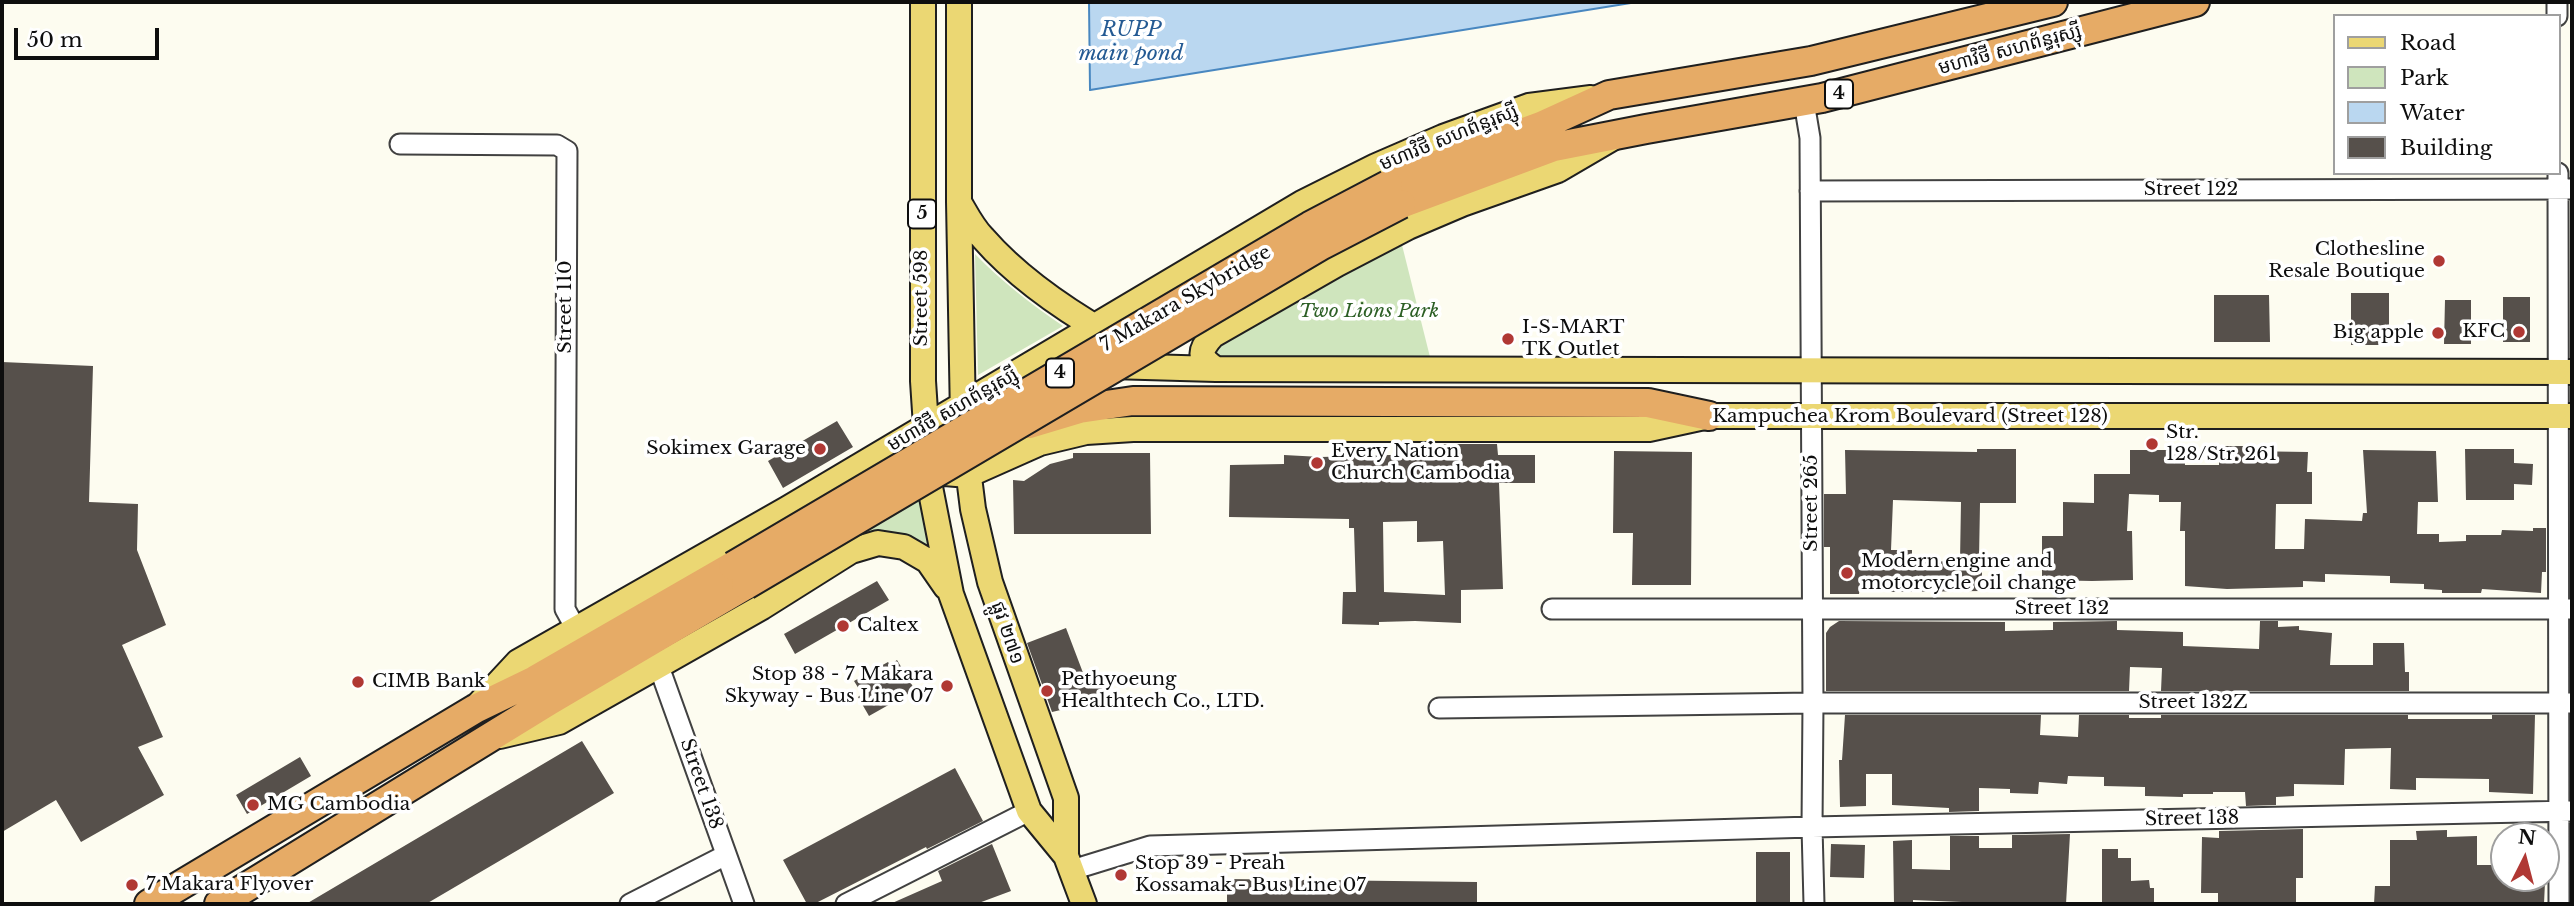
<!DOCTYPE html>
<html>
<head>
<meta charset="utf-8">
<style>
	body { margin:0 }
	#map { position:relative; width:2574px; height:906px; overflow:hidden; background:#fdfcf0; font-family:"Libre Baskerville",serif }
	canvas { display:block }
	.frame { position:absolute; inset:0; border:4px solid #0e0e0e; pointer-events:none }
	.legend { position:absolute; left:2333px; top:14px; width:228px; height:161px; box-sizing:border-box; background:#fff; border:2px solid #9f9f9f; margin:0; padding:9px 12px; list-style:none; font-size:21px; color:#0e0e0e }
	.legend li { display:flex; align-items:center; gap:14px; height:35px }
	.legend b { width:35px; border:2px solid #9f9f9f }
	.north { position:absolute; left:2490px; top:822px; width:70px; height:70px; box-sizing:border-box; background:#fff; border:2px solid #9f9f9f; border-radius:50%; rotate:6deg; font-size:19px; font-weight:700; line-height:28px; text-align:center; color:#0e0e0e }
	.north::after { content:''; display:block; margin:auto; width:24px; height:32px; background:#b03834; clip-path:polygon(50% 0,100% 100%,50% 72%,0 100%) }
	.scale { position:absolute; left:14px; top:28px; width:145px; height:32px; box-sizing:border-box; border:4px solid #0e0e0e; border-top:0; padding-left:9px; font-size:21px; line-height:24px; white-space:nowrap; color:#0e0e0e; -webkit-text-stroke:5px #fff; paint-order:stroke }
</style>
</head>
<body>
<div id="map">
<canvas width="2574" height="906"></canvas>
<div class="frame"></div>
<ul class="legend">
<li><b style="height:9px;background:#ebd773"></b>Road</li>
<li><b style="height:19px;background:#cfe5bd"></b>Park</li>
<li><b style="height:19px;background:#bad7f0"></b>Water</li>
<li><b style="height:19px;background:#56504b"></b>Building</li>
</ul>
<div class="north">N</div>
<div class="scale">50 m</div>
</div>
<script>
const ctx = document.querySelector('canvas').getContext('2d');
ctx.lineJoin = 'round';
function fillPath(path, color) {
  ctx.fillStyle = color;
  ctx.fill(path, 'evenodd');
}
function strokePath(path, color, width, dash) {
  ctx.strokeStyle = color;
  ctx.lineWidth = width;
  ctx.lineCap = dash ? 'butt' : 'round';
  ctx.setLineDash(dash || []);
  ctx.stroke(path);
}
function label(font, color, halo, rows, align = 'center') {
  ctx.font = font + ' "Libre Baskerville","Noto Sans Khmer",serif';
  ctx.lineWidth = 7;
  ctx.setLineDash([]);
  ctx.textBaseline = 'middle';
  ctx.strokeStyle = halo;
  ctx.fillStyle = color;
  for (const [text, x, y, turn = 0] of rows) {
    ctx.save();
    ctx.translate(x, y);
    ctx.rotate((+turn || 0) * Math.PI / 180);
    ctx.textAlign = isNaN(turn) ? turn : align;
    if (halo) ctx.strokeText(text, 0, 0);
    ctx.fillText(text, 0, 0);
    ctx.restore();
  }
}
const green = new Path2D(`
	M1401 241 1431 361 1222 358 1212 354 1218 340Z
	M975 254C1002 282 1031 304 1063 326L978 375Z
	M916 450 933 554 882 532 861 531Z`);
const water = new Path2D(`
	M1089 2H1637L1090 90Z`);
const building = new Path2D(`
	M2351 293H2389V345H2351Z
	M2214 295H2269L2270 342H2214Z
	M2503 297H2530V342H2503Z
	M2445 300H2471V344H2444Z
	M2 362 93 366 89 502 138 504 137 550 166 625 122 645 163 737 138 747 164 795 81 842 56 800 2 832Z
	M837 421 853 447 783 488 768 461Z
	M1440 444H1497L1498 455H1535V483H1499L1503 589 1461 590V623L1415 621 1379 622V625L1342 624 1343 592H1356L1354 528H1349V519L1229 517 1230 465 1284 464V455L1321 457 1424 454V447H1440ZM1417 521V542L1443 541 1445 595 1384 592 1383 522Z
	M2219 446H2244V451L2308 452 2307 472H2312V504H2276L2275 549H2304L2305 519 2362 521 2363 513H2367L2363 450 2436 451 2438 502H2418L2417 534H2439V542L2466 541V535H2501L2502 530 2533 531V528H2546V572H2542L2541 593 2482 589 2481 593H2442V590L2424 589V584L2390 583V576L2325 574V582L2303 581V587L2227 589 2185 586V531H2180L2181 502H2159V495L2129 494 2127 531H2132L2133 580 2092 581 2042 580V536H2063V502L2094 503V474H2130V450H2184L2185 465H2219Z
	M1977 449H2016V503H1980L1979 559H1982V591L1890 592V587L1860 586 1859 594H1830V547H1824V494H1846L1845 450 1977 452ZM1893 500 1961 502 1960 561 1912 562V550H1891Z
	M2465 449H2514V463L2533 464 2532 485 2514 484V500H2466Z
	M1614 451 1692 452 1691 585H1632L1633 533H1613Z
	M1073 453H1150L1151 534H1014L1013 480 1024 481 1050 464 1073 458Z
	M877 581 889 600 795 654 784 634Z
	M1839 621 2005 622V631L2053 630V622L2117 621V630L2183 632V646L2259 649 2260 621H2278V627L2299 626V630L2332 633 2330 665H2373V643H2404L2405 672H2409V691H2161L2162 668 2130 667 2129 691H1826V633L1830 627Z
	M1066 628 1085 678 1102 674 1108 699 1052 712 1027 643Z
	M897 660 915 690 869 716 858 697 862 694 854 681 888 662 890 665Z
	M1845 715H2041L2040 735 2078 737 2079 715H2129V718H2161V715H2408V719H2492V715H2535L2533 794 2489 792V779L2416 778V790L2390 789 2391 748 2345 749 2344 785 2294 784V796L2276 797V805L2246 806 2245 792H2213V794H2183V797L2145 796V787L2104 786V777L2068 776 2067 784 2039 782 2038 794 2010 793V789L1979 788V811L1949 812V808L1892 805V774H1866V806L1840 807 1839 760H1842Z
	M582 741 614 793 518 850 426 904H306Z
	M300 757 311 776 247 814 236 795Z
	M955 768 983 821 927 849 926 847 814 904H807L783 860Z
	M2303 829V878H2296V904H2218V893H2201L2202 837 2219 838V831Z
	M2447 830V837L2477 836V865H2504V878L2545 882 2544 904H2374L2375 886H2390V840H2417L2416 831Z
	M2070 834 2066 904H1962V902L1913 900V904H1894L1893 841 1912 840V869L1950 870V836H1979V848H2012V835Z
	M992 844 1011 891 976 904H890L942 881 938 871Z
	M1831 844 1865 845 1864 878 1830 877Z
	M2102 849H2118V858H2131V881L2149 880 2150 888H2154V904H2102Z
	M1756 852H1790V904H1756Z
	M1227 879 1477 882V904H1227Z`);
const minor = new Path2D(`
	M2557 2V16
	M1804 102 1810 138 1813 703 1812 827 1814 904
	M400 144 557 145 567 151 565 609 576 629
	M2558 173 2559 904
	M1810 191 2572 189
	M1552 609H2572
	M658 664 744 904
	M1439 708 1813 703H2572
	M1072 870 1150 846 1812 827 2572 811
	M630 904 726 855
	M846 904 1029 811`);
const major = new Path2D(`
	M923 2V381L930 487 951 594 1029 811 1066 856
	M959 2V202L963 417
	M959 202C966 214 973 228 983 238 1017 277 1062 308 1107 334
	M1110 366 1216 369 2572 372
	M1216 369C1198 358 1199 350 1213 335L1337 264 1408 227 1462 204 1558 170 1611 139
	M1009 377 1063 368
	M930 461 945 473 968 475 1040 443 1086 432 1133 429H1649L1709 416H2572
	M967 461 973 509 990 582 1066 798V856L1084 904
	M479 704 518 662 787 509 1302 203 1376 166 1443 137 1529 106 1591 98
	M500 736 559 722 762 607 851 551 878 543 904 547 928 561 946 587`);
const highway = new Path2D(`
	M1388 185 1454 158 1541 126 1609 95 1811 61 2053 2
	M1401 204 1554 147 1646 129 1822 98 2195 2
	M1029 424 1079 409 1133 401 1648 403 1709 416
	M149 904 475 709 535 680 733 566
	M219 904 549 701 746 585`);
const highwayBridge = new Path2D(`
	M733 566 1310 226 1388 185
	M746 585 1322 245 1401 204`);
const markers = [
	[2439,261,7,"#b03834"],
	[2519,332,7,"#b03834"],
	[2438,333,7,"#b03834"],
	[1508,339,7,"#b03834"],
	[2152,444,7,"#b03834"],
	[820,449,7,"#b03834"],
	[1317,463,7,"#b03834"],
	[1847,573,7,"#b03834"],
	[843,626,7,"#b03834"],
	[358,682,7,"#b03834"],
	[947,686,7,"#b03834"],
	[1047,691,7,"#b03834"],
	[253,805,7,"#b03834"],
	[1121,875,7,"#b03834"],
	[132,885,7,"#b03834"]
];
const shields = [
	[1839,94,28],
	[922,214,28],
	[1060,373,28]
];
const shieldNames = [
	["4",1839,94],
	["5",922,214],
	["4",1060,373]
];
const streetNames = [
	["មហាវិថី សហព័ន្ធរុស្ស៊ី",2010,50,-15],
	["មហាវិថី សហព័ន្ធរុស្ស៊ី",1449,138,-22],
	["Street 122",2191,190],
	["Street 598",922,298,-90],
	["7 Makara Skybridge",1186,299,-30],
	["Street 110",566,307,-90],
	["មហាវិថី សហព័ន្ធរុស្ស៊ី",953,410,-30],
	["Kampuchea Krom Boulevard (Street 128)",1910,417],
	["Street 265",1812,503,-90],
	["Street 132",2062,609],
	["ផ្លូវ ២៧១",1007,633,71],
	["Street 132Z",2193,703],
	["Street 138",701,784,71],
	["Street 138",2192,819,-1]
];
const poiNames = [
	["Clothesline",2425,250,"right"],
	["Resale Boutique",2425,272,"right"],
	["I-S-MART",1522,328],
	["TK Outlet",1522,350],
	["KFC",2505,332,"right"],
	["Big apple",2424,333,"right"],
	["Str.",2166,433],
	["128/Str. 261",2166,455],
	["Sokimex Garage",806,449,"right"],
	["Every Nation",1331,452],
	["Church Cambodia",1331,474],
	["Modern engine and",1861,562],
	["motorcycle oil change",1861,584],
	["Caltex",857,626],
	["Stop 38 - 7 Makara",933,675,"right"],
	["Skyway - Bus Line 07",933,697,"right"],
	["Pethyoeung",1061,680],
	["Healthtech Co., LTD.",1061,702],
	["CIMB Bank",372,682],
	["MG Cambodia",267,805],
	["Stop 39 - Preah",1135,864],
	["Kossamak - Bus Line 07",1135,886],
	["7 Makara Flyover",146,885]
];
const parkNames = [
	["Two Lions Park",1369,312]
];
const waterNames = [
	["RUPP",1131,30],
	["main pond",1131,54]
];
fillPath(green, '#cfe5bd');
fillPath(water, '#bad7f0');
strokePath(water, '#4887c0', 2);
fillPath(building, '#56504b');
strokePath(minor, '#414141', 23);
strokePath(major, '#1f1f1f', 28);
strokePath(highway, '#1f1f1f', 32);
strokePath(minor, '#fff', 19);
strokePath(major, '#ebd773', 24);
strokePath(highway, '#e6ab66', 28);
strokePath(highwayBridge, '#1f1f1f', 32, []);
strokePath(highwayBridge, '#e6ab66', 28);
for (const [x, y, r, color] of markers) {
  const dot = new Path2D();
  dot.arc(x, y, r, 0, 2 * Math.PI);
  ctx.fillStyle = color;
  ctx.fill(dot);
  strokePath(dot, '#fff', 2.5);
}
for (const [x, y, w] of shields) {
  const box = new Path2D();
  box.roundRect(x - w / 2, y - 14.5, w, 29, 5);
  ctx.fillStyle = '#fff';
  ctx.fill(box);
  strokePath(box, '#0e0e0e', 2);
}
label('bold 18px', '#0e0e0e', null, shieldNames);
label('19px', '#0e0e0e', '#fff', streetNames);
label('19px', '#0e0e0e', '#fff', poiNames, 'left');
label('italic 19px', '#2c5f25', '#fff', parkNames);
label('italic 21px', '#245a93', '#fff', waterNames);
</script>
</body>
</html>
